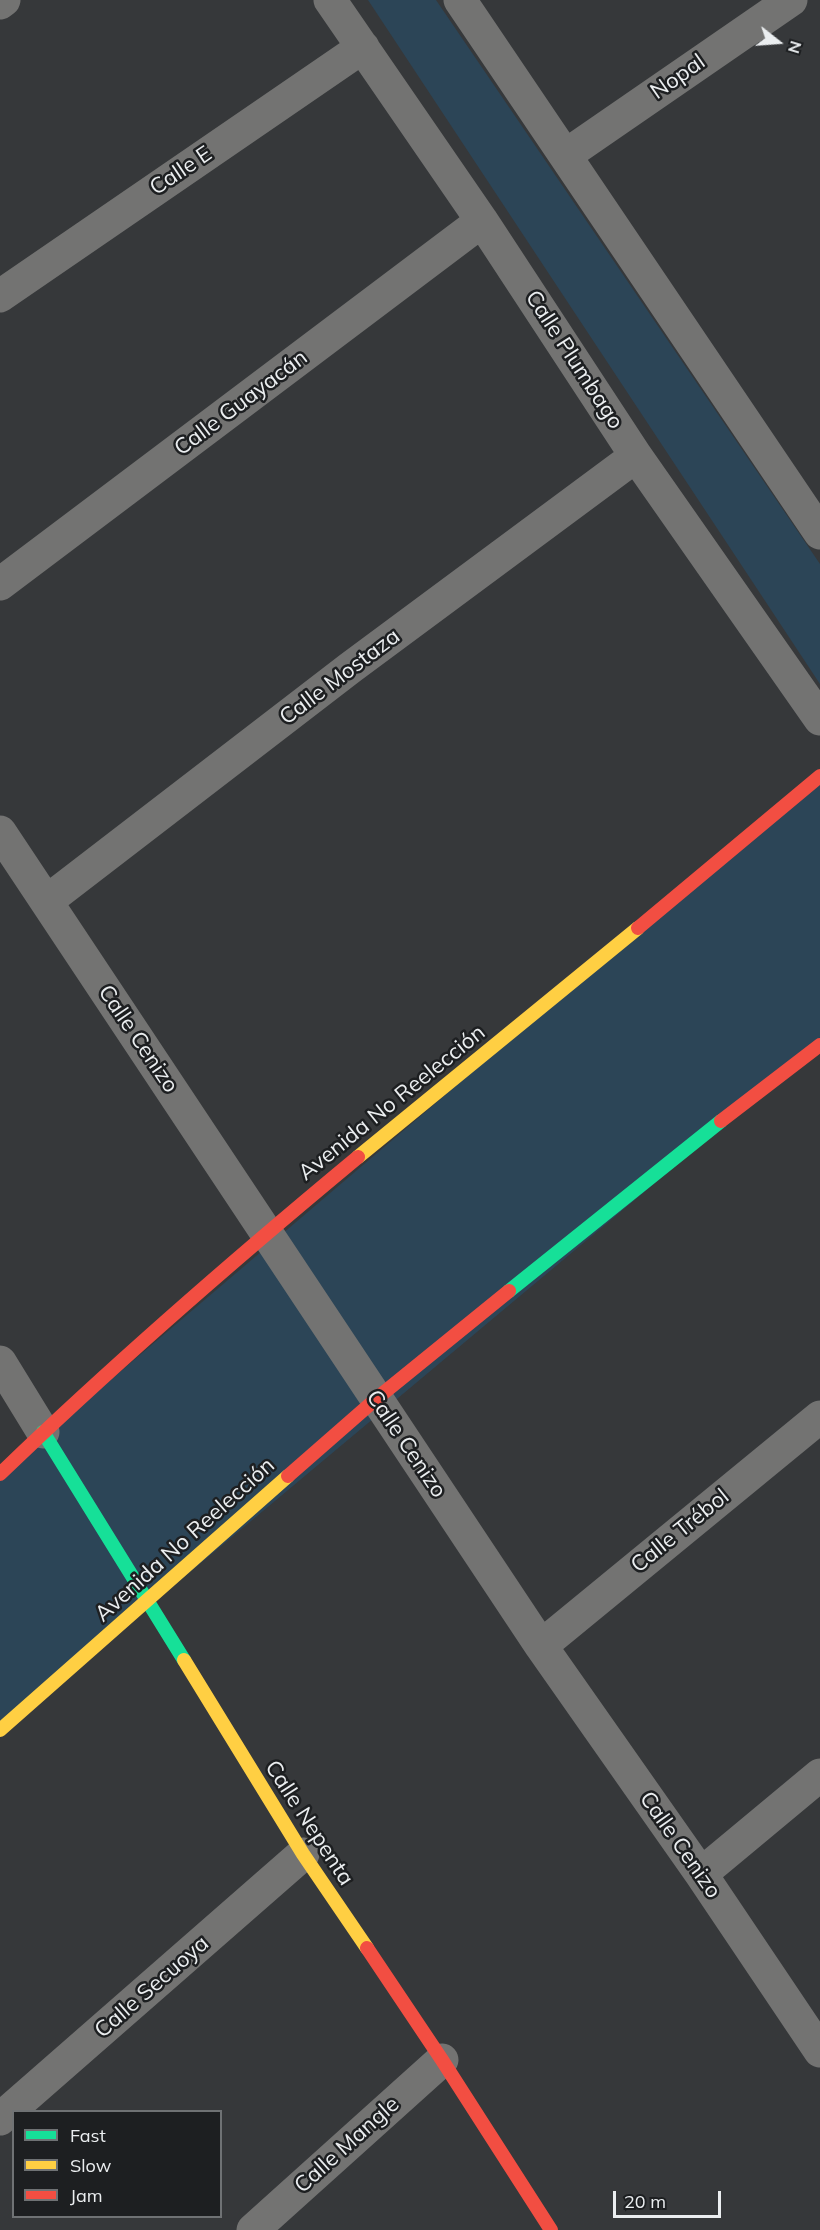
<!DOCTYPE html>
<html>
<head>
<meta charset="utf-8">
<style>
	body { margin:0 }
	#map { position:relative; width:820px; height:2230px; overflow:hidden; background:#36383a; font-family:Mulish,sans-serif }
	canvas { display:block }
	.legend { position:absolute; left:12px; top:2110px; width:210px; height:108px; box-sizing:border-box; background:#1d1f21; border:2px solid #6f7274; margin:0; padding:8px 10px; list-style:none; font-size:18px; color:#ebeef0 }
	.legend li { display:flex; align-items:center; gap:12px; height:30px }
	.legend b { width:30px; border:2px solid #6f7274 }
	.north { position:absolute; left:748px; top:12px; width:60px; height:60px; -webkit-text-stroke:4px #1d1f21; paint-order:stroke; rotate:107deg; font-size:16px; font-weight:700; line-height:24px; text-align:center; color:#ebeef0 }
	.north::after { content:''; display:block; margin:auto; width:21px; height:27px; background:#ebeef0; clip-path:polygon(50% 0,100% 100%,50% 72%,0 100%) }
	.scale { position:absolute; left:613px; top:2191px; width:108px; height:27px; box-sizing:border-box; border:3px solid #ebeef0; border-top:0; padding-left:8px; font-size:18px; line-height:21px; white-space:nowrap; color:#ebeef0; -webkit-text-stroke:4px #1d1f21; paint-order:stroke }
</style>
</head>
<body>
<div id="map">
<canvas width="820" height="2230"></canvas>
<ul class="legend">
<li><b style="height:8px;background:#16e098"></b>Fast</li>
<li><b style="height:8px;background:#ffcf43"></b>Slow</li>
<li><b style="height:8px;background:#f24e42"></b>Jam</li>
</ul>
<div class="north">N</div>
<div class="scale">20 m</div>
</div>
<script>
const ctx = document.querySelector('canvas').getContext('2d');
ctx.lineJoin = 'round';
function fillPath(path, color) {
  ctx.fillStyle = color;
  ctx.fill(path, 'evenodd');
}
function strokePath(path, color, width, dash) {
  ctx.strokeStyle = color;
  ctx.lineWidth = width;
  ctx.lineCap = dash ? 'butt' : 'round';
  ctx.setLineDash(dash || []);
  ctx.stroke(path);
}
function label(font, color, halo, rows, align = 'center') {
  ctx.font = font + ' Mulish,sans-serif';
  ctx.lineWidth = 5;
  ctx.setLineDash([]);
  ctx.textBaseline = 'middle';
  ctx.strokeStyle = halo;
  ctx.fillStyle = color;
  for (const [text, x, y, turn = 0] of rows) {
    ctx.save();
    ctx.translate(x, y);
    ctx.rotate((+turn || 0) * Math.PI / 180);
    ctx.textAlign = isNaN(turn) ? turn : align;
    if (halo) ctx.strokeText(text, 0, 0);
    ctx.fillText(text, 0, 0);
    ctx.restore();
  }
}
const green = new Path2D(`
	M368 0H436L820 564V684Z
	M820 776V1045L0 1731V1474Z`);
const street = new Path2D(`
	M330 0 482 221 636 456 820 719
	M460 0 820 533
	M0 3 4 0
	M566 155 791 0
	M0 296 363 47
	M0 584 482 221
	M0 832 541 1646 701 1874 820 2051
	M47 901 350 668 636 456
	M0 1362 43 1432
	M541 1646 820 1417
	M701 1874 820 1775
	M0 2119 303 1854
	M253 2230 442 2060`);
const fast = new Path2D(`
	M509 1291 721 1121
	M43 1432 184 1660`);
const slow = new Path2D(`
	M358 1157 638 928
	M184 1660 303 1854 367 1948
	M0 1730 288 1476`);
const jam = new Path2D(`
	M638 928 820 776
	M721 1121 820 1045
	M0 1474C115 1363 235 1259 358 1157
	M288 1476 376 1399 509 1291
	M367 1948 442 2060 551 2230`);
const streetNames = [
	["Nopal",678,77,-35],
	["Calle E",181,171,-34],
	["Calle Plumbago",574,360,57],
	["Calle Guayacán",241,403,-37],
	["Calle Mostaza",340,677,-37],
	["Calle Cenizo",138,1039,56],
	["Avenida No Reelección",392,1103,-39],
	["Calle Cenizo",406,1444,56],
	["Calle Trébol",680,1531,-39],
	["Avenida No Reelección",185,1540,-42],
	["Calle Nepenta",309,1823,57],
	["Calle Cenizo",680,1845,55],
	["Calle Secuoya",152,1987,-41],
	["Calle Mangle",347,2145,-42]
];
fillPath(green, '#2c4557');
strokePath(street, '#737372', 33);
strokePath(fast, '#16e098', 14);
strokePath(slow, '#ffcf43', 14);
strokePath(jam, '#f24e42', 14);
label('22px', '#ebeef0', '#1d1f21', streetNames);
</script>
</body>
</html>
